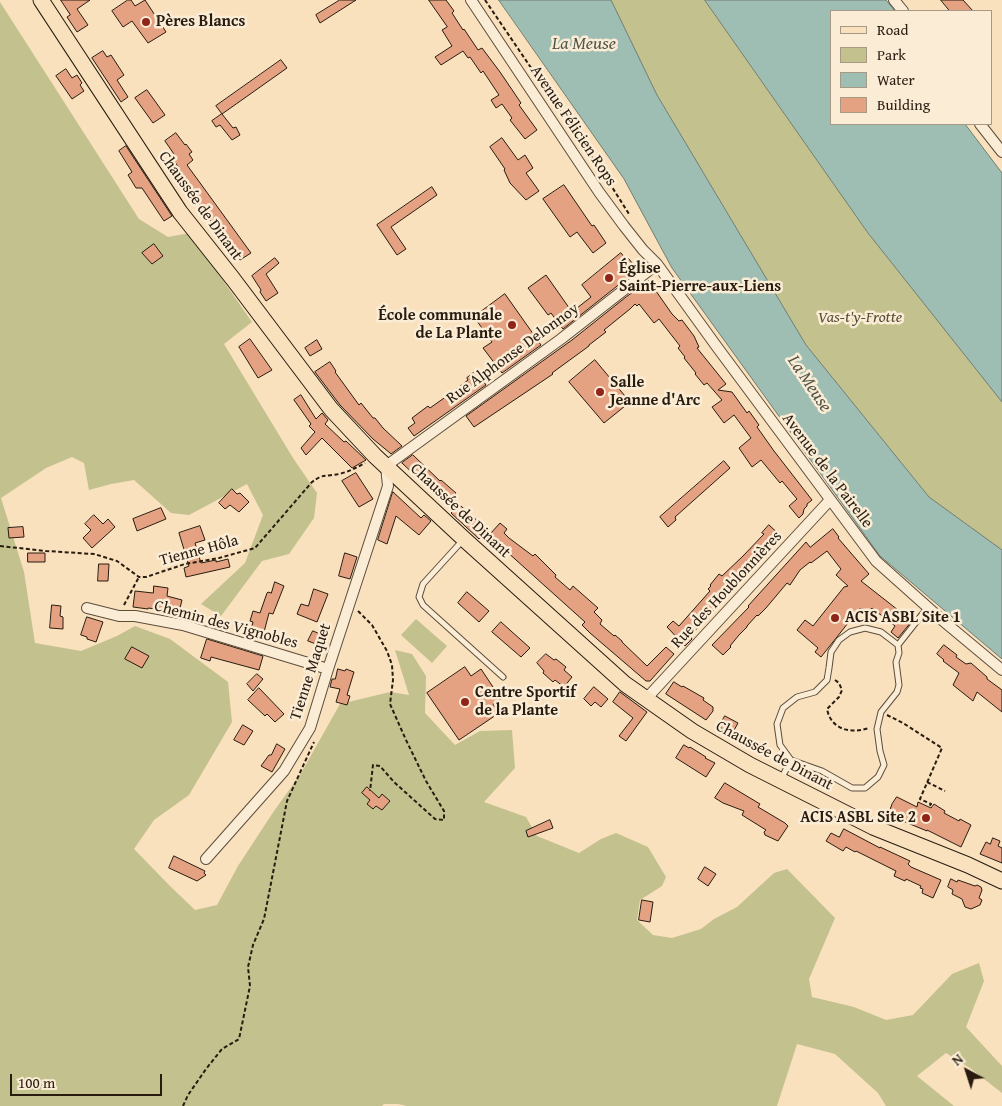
<!DOCTYPE html>
<html>
<head>
<meta charset="utf-8">
<style>
	body { margin:0 }
	#map { position:relative; width:1002px; height:1106px; overflow:hidden; background:#f9e1be; font-family:"Gentium Book Plus",serif }
	canvas { display:block }
	.legend { position:absolute; left:830px; top:10px; width:162px; height:115px; box-sizing:border-box; background:#fbecd5; border:1px solid #a79986; margin:0; padding:6px 9px; list-style:none; font-size:15px; color:#281c10 }
	.legend li { display:flex; align-items:center; gap:10px; height:25px }
	.legend b { width:25px; border:1px solid #a79986 }
	.north { position:absolute; left:942px; top:1046px; width:50px; height:50px; -webkit-text-stroke:4px #fbecd5; paint-order:stroke; rotate:320deg; font-size:14px; font-weight:700; line-height:20px; text-align:center; color:#281c10 }
	.north::after { content:''; display:block; margin:auto; width:18px; height:22px; background:#281c10; clip-path:polygon(50% 0,100% 100%,50% 72%,0 100%) }
	.scale { position:absolute; left:10px; top:1074px; width:152px; height:22px; box-sizing:border-box; border:2px solid #281c10; border-top:0; padding-left:6px; font-size:15px; line-height:18px; white-space:nowrap; color:#281c10; -webkit-text-stroke:4px #fbecd5; paint-order:stroke }
</style>
</head>
<body>
<div id="map">
<canvas width="1002" height="1106"></canvas>
<ul class="legend">
<li><b style="height:6px;background:#f9e1be"></b>Road</li>
<li><b style="height:14px;background:#c3c18e"></b>Park</li>
<li><b style="height:14px;background:#9ebdb3"></b>Water</li>
<li><b style="height:14px;background:#e5a283"></b>Building</li>
</ul>
<div class="north">N</div>
<div class="scale">100 m</div>
</div>
<script>
const ctx = document.querySelector('canvas').getContext('2d');
ctx.lineJoin = 'round';
function fillPath(path, color) {
  ctx.fillStyle = color;
  ctx.fill(path, 'evenodd');
}
function strokePath(path, color, width, dash) {
  ctx.strokeStyle = color;
  ctx.lineWidth = width;
  ctx.lineCap = dash ? 'butt' : 'round';
  ctx.setLineDash(dash || []);
  ctx.stroke(path);
}
function label(font, color, halo, rows, align = 'center') {
  ctx.font = font + ' "Gentium Book Plus",serif';
  ctx.lineWidth = 5;
  ctx.setLineDash([]);
  ctx.textBaseline = 'middle';
  ctx.strokeStyle = halo;
  ctx.fillStyle = color;
  for (const [text, x, y, turn = 0] of rows) {
    ctx.save();
    ctx.translate(x, y);
    ctx.rotate((+turn || 0) * Math.PI / 180);
    ctx.textAlign = isNaN(turn) ? turn : align;
    if (halo) ctx.strokeText(text, 0, 0);
    ctx.fillText(text, 0, 0);
    ctx.restore();
  }
}
const green = new Path2D(`
	M611 0H705L868 233 1002 402V550L929 497 806 345 657 95Z
	M0 2 139 219 168 237 190 233 252 322 224 344 293 458 317 493 314 518 289 554 262 561 221 616 201 604 245 563 263 515 247 484 189 515 171 513 134 480 111 484 89 490 84 463 72 457 46 468 1 498 24 572 35 643 81 651 117 636 135 626 170 639 228 682 232 722 189 795 154 820 134 849 170 886 195 910 217 905 238 866 274 811 300 775 340 704 390 692 409 695 395 650 412 654 426 676 425 713 455 745 480 731 512 730 515 768 484 802 526 817 537 836 579 853 601 839 616 833 648 847 666 877 662 886 640 900 637 920 653 935 672 938 701 929 714 919 737 907 774 873 787 869 835 918 809 979 812 997 854 1007 886 1020 913 1015 952 974 979 963 984 981 966 1027 1002 1066V1093L970 1068 946 1053 917 1076 954 1106H886L878 1093 835 1054 797 1044 777 1106H407L398 1104H384L382 1106H0Z
	M416 619 447 646 432 663 401 635Z`);
const water = new Path2D(`
	M499 0H611L657 95 806 345 929 497 1002 550V659L880 556 672 268 624 179Z
	M705 0H886L895 11H831V124H965L1002 173V402L868 233Z`);
const building = new Path2D(`
	M61 0H90L77 9 88 25 77 32 67 17 70 15Z
	M128 0H131L135 6 145 0 166 32 148 43 132 21 123 27 112 11Z
	M340 0H356L320 23 316 15Z
	M429 0H446L454 11 452 13 463 30 464 29 478 50 482 48 500 72 521 103 519 105 537 130 525 139 510 120 512 118 502 104 496 108 491 100 499 95 483 71 481 73 470 57 468 58 463 51 441 65 435 57 452 46 442 30 447 27Z
	M941 0H963L973 11H950Z
	M103 51 107 57 111 55 124 75 117 80 128 97 121 102 92 58Z
	M281 60 287 68 222 114 216 106Z
	M66 69 72 78 77 75 82 83 80 85 84 91 72 99 56 76Z
	M147 90 165 115 153 123 135 98Z
	M222 114 233 128 236 127 240 135 232 140 220 125 216 127 212 121Z
	M176 133 185 145 186 144 192 152 189 154 193 160 187 165 251 253 240 260 224 240 181 178 184 176 173 159 176 157 165 141Z
	M502 138 518 160 525 155 533 168 526 173 539 191 526 200 510 183 504 170 505 169 490 147Z
	M126 146 172 216 164 221 142 188H136L128 175 132 172 119 151Z
	M564 185 592 226 594 225 606 243 593 253 577 232 570 237 543 199Z
	M432 187 437 195 391 227 406 249 397 255 377 225Z
	M154 244 163 256 152 264 142 253Z
	M621 253 626 259 628 258 633 264 631 265 636 271 563 329 551 313 548 315 528 288 546 275 572 312 591 297 582 285Z
	M275 258 279 263 266 274 278 293 266 301 260 292 261 290 252 276Z
	M649 281 672 314 679 321 682 320 694 336 699 347 697 348 726 384 718 390 732 392 747 413 749 411 759 425 757 427 774 451 812 500 807 504V506L804 509 803 514 799 518 789 506 797 499 782 481 780 483 761 460 752 467 739 448 751 438 734 415 724 423 712 407 722 400 707 383 704 385 695 374 696 373 684 358 685 357 678 348 680 346 659 319 654 323 639 304 637 306 635 304 630 309 604 330 606 332 589 345V346L552 373 553 374 474 427 466 416 572 340 626 297Z
	M505 294 541 345 502 373 483 348 492 342 474 317Z
	M250 339 272 370 258 378 239 347Z
	M317 340 322 349 310 356 305 348Z
	M595 360 630 402 604 423 569 382Z
	M330 362 336 371 335 372 359 405 361 403 373 418H375L383 428 402 446 391 454 390 453 373 439 340 405 315 372Z
	M476 371 486 385 414 436 408 428 415 423 412 418 428 406 430 408 454 391 468 380 467 378Z
	M301 395 316 419 322 413 328 420 325 424 344 442 346 441 366 460 352 468 322 438 306 455 301 448 315 432 309 426 311 424 294 400Z
	M413 455 440 481 441 480 456 493 452 498 491 533 500 523 507 529 504 533 509 538 533 556 535 554 556 575 555 577 570 590 573 586 598 608 594 612 602 620 600 624 614 636 615 635 622 641V642L647 666 666 647 674 654 650 681H646L590 633 582 625 585 622 496 542 492 546 482 536 479 539 451 513 453 511 402 463Z
	M724 461 730 468 675 517 676 520 668 527 660 517Z
	M356 473 373 499 359 507 342 481Z
	M232 489 237 494 240 493 249 502 239 512 230 505 225 509 219 503Z
	M393 492 421 518 424 515 431 521 419 535 396 516 387 544 378 540Z
	M161 508 166 519 137 531 133 519Z
	M94 515 103 524 108 519 115 527 92 548 83 538 91 530 85 524Z
	M769 525 781 536 764 554 765 555 758 563 711 613 690 636 692 639 685 646 667 627 673 621 679 626 710 591 708 589 711 586 710 585 719 574 722 576 743 556 764 534 762 533Z
	M200 526 205 540 195 543 201 563 216 560V562L228 559 230 567 186 577 184 568 189 566 179 533Z
	M23 527 24 537 9 538 8 528Z
	M833 529 839 537 838 538 869 574 861 581 912 621 898 638 891 632 895 626 872 608 867 614 860 608 821 657 815 652 818 648 797 630 805 620 813 626 844 587 848 586 836 575 841 569 827 551 811 563 810 562 800 570 790 585 787 583 766 608 758 616 757 615 747 626V627L739 635 730 646 731 647 723 655 712 645 749 607 748 606 806 542 810 547Z
	M28 553H45V562H28Z
	M345 553 357 557 350 579 339 576Z
	M99 564H109L108 581H98Z
	M275 582 284 586 273 614 269 613 263 636 250 633 253 622 250 621 253 611 260 613 267 593 268 592 271 593Z
	M154 586 168 588 167 596 182 600 179 612 148 608V609L133 607 135 591 153 593Z
	M314 589 328 594 317 622 297 614 301 604 308 606Z
	M467 592 489 611 479 622 458 603Z
	M52 605 61 606 60 616 63 617V629L50 628Z
	M87 617 103 622 96 642 87 639V637L81 635Z
	M501 622 530 648 521 657 492 632Z
	M313 631 325 636 321 646 308 641Z
	M207 639 263 656 259 670 211 657 210 661 201 658Z
	M944 645 957 655 956 657 966 664 971 663 987 677V679L1002 690V712L977 692 973 701 953 685 959 673 943 661 944 660 937 654Z
	M132 647 149 656 142 668 125 659Z
	M546 654 554 660 556 659 566 667 564 670 572 677 564 687 555 680 553 682 543 673 544 671 537 663Z
	M465 667 471 676 481 669 501 699 493 704 499 713 459 740 427 693Z
	M338 669 345 671 346 669 354 672 347 695 350 696 347 705 336 702 340 689 330 687 332 679H335Z
	M257 674 263 679 253 691 247 684Z
	M674 682 682 687 683 686 704 698 703 700 713 707V711L706 720 666 694Z
	M594 687 608 699 601 707 595 702 591 706 584 699Z
	M259 688 284 714 275 722 267 714 265 716 248 700Z
	M620 692 647 712 626 741 619 736 633 718 613 702Z
	M725 716 738 723 732 734 719 727Z
	M243 725 253 731 244 745 234 740Z
	M277 744 285 749 272 772 261 766 269 755H271Z
	M684 745 689 748 690 747 706 757 705 758 715 763 706 777 676 758Z
	M725 783 760 804 758 807 785 823 788 826 778 841 765 835 764 832 766 830 742 815 744 811 723 803 715 798Z
	M367 787 379 798 382 794 390 801 382 810 376 806 373 809 367 804 370 800 362 793Z
	M897 797 917 807 918 802 931 808 934 804 945 811 944 813 959 821 960 819 971 825 961 847 927 830V831L888 815 892 804Z
	M550 820 553 828 528 837 526 831Z
	M844 829 880 848V847L910 861 908 864 911 867 941 880 933 898 922 893 923 889 920 888 921 886 906 879 905 881 894 876 896 871 856 851 855 852 846 847 843 851 826 841 831 833 839 837Z
	M993 838 1000 841 998 846 1002 848V863L980 854 986 842 990 844Z
	M174 856 205 871 204 873 206 875 197 881 169 868Z
	M705 867 716 874 708 886 698 879Z
	M951 879 957 882 958 880 975 886 977 885 981 887 982 890 979 898 982 900 980 905 971 909 965 907 962 899 952 894 953 890 948 887Z
	M642 900 653 902 650 922 639 920Z`);
const path = new Path2D(`
	M485 0 612 187 629 214
	M0 546 46 551 94 554 117 561 139 577H146L185 564 219 558 255 548 312 482C324 473 325 477 339 474 348 472 356 468 365 463
	M124 605 139 577
	M358 611 372 625 387 651 392 665 393 680 390 704 406 740 426 781 444 811V820L435 819 394 782 380 766 373 765 370 791
	M835 680 839 683 842 690 839 697 827 709C831 730 851 734 869 728
	M887 715 903 723 942 748 920 799 931 804 929 807
	M927 782 945 791
	M183 1106 188 1095 206 1069 222 1049 239 1039 250 986 248 967 253 945 264 919 287 801 314 742`);
const lane = new Path2D(`
	M463 540 423 584 419 597 423 605 503 677
	M898 645 881 632 865 628 850 632 839 640 831 652 829 668 827 680 815 692 797 697 783 708 777 724 780 745 791 760 822 771 852 788H865L878 777 884 765 880 751 877 729 881 712 897 692 899 685 896 662 899 653 898 645 928 607
	M781 779 791 760`);
const street = new Path2D(`
	M471 0 599 192 624 226 643 250 657 264 717 347 876 561 942 620 1002 670
	M894 0 903 11
	M980 124 1002 152
	M87 608 119 616H135L183 625 328 669
	M646 699 830 500
	M206 859 284 771 310 728 328 669 388 486 386 466 561 339 657 264`);
const primary = new Path2D(`
	M41 0 180 212 233 279 331 409 375 456 464 539 625 684 692 731 750 765 873 827 968 865 1002 881`);
const markers = [
	[146,22,5,"#8f2418"],
	[609,278,5,"#8f2418"],
	[512,325,5,"#8f2418"],
	[600,392,5,"#8f2418"],
	[835,618,5,"#8f2418"],
	[465,702,5,"#8f2418"],
	[926,818,5,"#8f2418"]
];
const poiNames = [
	["Pères Blancs",156,22],
	["Église",619,269],
	["Saint-Pierre-aux-Liens",619,287],
	["École communale",502,316,"right"],
	["de La Plante",502,334,"right"],
	["Salle",610,383],
	["Jeanne d'Arc",610,401],
	["ACIS ASBL Site 1",845,618],
	["Centre Sportif",475,693],
	["de la Plante",475,711],
	["ACIS ASBL Site 2",916,818,"right"]
];
const streetNames = [
	["Avenue Félicien Rops",573,126,56],
	["Chaussée de Dinant",200,206,54],
	["Rue Alphonse Delonnoy",513,354,-36],
	["Avenue de la Pairelle",827,471,53],
	["Chaussée de Dinant",460,511,43],
	["Tienne Hôla",199,551,-15],
	["Rue des Houblonnières",727,590,-47],
	["Chemin des Vignobles",226,625,15],
	["Tienne Maquet",311,672,-72],
	["Chaussée de Dinant",774,756,28]
];
const parkNames = [
	["Vas-t'y-Frotte",860,318]
];
const waterNames = [
	["La Meuse",584,44],
	["La Meuse",809,384,56]
];
fillPath(green, '#c3c18e');
fillPath(water, '#9ebdb3');
strokePath(water, '#6f7d72', 1);
fillPath(building, '#e5a283');
strokePath(building, '#281c10', 1);
strokePath(lane, '#5c4d3c', 7);
strokePath(street, '#5c4d3c', 12);
strokePath(primary, '#281c10', 17);
strokePath(path, '#281c10', 2, [4, 2.5]);
strokePath(lane, '#fbecd5', 5);
strokePath(street, '#fbecd5', 10);
strokePath(primary, '#f9e1be', 15);
for (const [x, y, r, color] of markers) {
  const dot = new Path2D();
  dot.arc(x, y, r, 0, 2 * Math.PI);
  ctx.fillStyle = color;
  ctx.fill(dot);
  strokePath(dot, '#fbecd5', 2);
}
label('bold 16px', '#281c10', '#fbecd5', poiNames, 'left');
label('16px', '#281c10', '#fbecd5', streetNames);
label('italic 16px', '#564e36', '#fbecd5', parkNames);
label('italic 18px', '#515449', '#fbecd5', waterNames);
</script>
</body>
</html>
